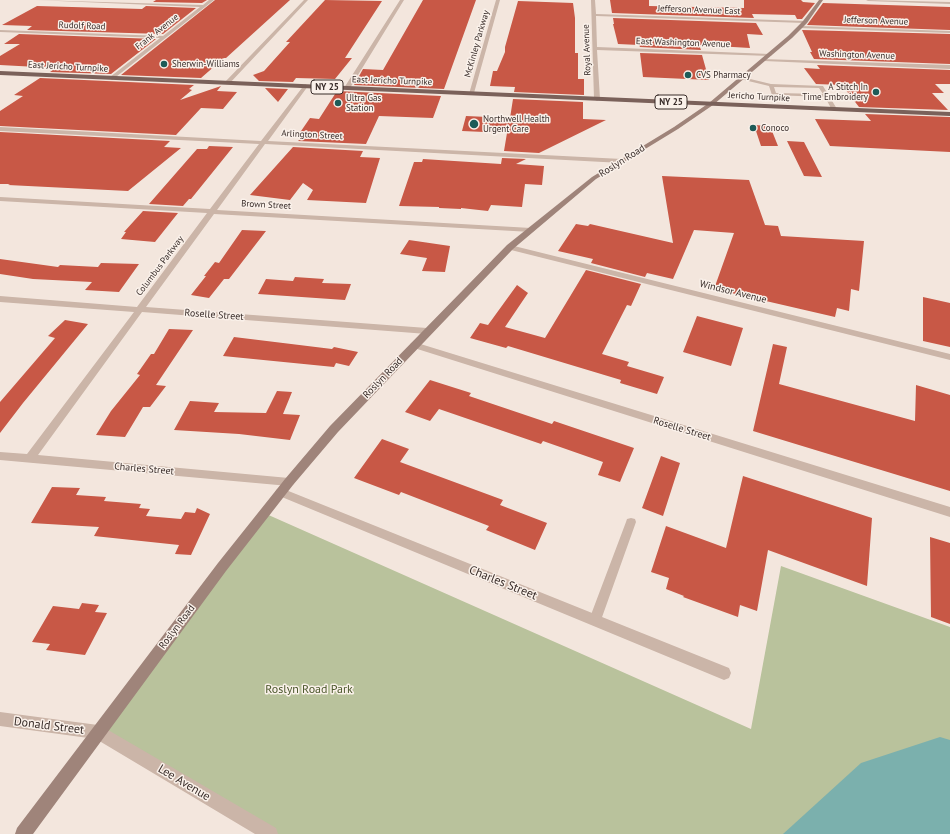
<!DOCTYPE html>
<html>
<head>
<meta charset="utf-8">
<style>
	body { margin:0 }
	canvas { display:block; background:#f3e6dd }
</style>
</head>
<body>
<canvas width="950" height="834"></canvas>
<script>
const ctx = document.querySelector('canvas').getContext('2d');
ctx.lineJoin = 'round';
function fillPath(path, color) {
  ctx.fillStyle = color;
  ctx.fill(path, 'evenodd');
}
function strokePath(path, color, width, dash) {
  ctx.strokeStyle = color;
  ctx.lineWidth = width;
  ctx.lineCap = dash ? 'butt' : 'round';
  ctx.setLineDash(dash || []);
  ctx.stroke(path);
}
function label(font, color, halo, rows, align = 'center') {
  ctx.font = font + ' "PT Sans",sans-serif';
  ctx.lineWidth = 3;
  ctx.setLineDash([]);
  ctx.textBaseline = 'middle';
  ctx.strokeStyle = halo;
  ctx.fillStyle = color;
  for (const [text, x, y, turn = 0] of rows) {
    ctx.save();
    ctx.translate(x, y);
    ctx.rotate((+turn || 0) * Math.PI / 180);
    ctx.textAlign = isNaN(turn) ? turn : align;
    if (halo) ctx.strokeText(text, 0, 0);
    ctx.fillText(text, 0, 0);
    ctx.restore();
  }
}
const green = new Path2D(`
	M264 513 751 729 781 566 950 627V834H266L100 732Z`);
const water = new Path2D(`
	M940 737 950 740V834H783L861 763Z`);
const building = new Path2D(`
	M156 0H207L202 3 153 2Z
	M215 0H290L226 58H224L201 78 121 75Z
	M325 0 382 1 345 58H352L335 79 296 78 293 82 259 81 253 75 264 71 290 42H286Z
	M423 0H476L444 89 354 85 363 69 383 70Z
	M610 0H649V6L744 8V0H801L803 2 815 3 802 19H797L795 15 752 14 754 18 612 13Z
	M518 1 573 3 575 18V53H578V79H584V95L514 92 515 87 490 86 493 71H497L505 52V47Z
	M823 3 950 7V30L807 25Z
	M37 6 142 9 146 6 196 8 163 34 27 30 32 26 2 25Z
	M613 18 756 23 763 35 747 34 750 48 699 45 701 50 640 47 639 45 618 44 613 24H614Z
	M802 30 950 34V64L814 59 810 52H812Z
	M19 34 156 39 111 74 50 72 56 68 0 65V56L20 44H4Z
	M640 53 702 55 709 80 643 77Z
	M817 65 950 70V84H935L944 93H932L948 110 859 107 842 85 816 84 804 68 820 69Z
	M40 78 194 85 189 89 192 90 180 100 221 86 217 91 237 92 223 109 201 108 176 135 0 126V111L23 96 14 95Z
	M265 88 288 89 278 102Z
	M337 91 441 96 433 118 379 116 366 144 298 141 304 135 299 134 310 118 319 119Z
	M513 99 583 102V119L606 120 539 153 504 151 507 133 462 131 466 116 510 118Z
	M865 114 950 117V152L830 146 815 119 871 121Z
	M754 125 770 126 778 146H761Z
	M0 132 170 141 164 147 181 148 128 191 8 185 10 184H0Z
	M787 141 804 142 822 177 804 176Z
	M209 146 233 147 191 199H189L183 206 149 204 197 149H207Z
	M293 147 363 151 360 157 380 158 366 203 307 200 313 190 303 183 290 200 250 195Z
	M502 158 526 159 516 164 544 166 542 185 525 184 522 207 491 205 488 211 461 208V209L439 208V207L399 206 414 162H422L423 159 501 164Z
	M662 176 749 180 765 225 778 226 781 236 864 241 859 291 851 289 849 311 837 308 835 317 714 289 734 233 694 230 673 279 647 273 645 277 591 263 593 259 558 251 576 224 588 226 590 224 673 243Z
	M143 211 178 213 155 242 121 239 126 232H124Z
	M242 230 266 231 229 279H224L209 298 191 295 206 276H204L215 262 219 263Z
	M409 240 450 246 445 272 422 271 427 258 400 254Z
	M0 259 58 267 60 265 98 267 101 263 139 264 119 292 85 290 92 282 33 279 0 274Z
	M586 270 641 284 631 306 627 305 602 354 629 362 627 366 664 377 657 394 620 383 621 380 508 346 506 348 470 338 480 323 488 325 517 285 528 293 505 327 545 338Z
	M295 277 324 279 322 283 351 284 345 300 258 294 266 279 293 281Z
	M923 297 950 303V347L923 341Z
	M697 316 743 328 731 366 683 352Z
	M65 320 88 324 23 403 0 433V402L55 338 48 336Z
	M169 329 193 330 156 385 166 386 150 407H143L125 437 96 435 111 411 140 375 137 374 151 354H154Z
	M234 337 332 349 334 347 358 352 349 366 336 363 334 367 223 356Z
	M773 344 787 347 779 384 915 421 916 385 950 395V491L753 431Z
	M430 380 471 393 469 396 552 424 554 421 634 448 620 482 598 475 603 462 543 441 541 444 439 409 430 421 405 412Z
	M277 391 292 392 283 414 300 415 290 440 239 434 174 430 190 401 219 403 214 412 266 413Z
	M382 439 409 449 400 462 503 500 500 505 547 523 535 550 486 530 489 526 401 492 399 495 354 478Z
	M661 456 680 463 663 516 642 508Z
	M743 476 872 518 867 586 768 550 757 611 740 605 738 617 683 597 684 596 666 589 669 578 651 572 666 526 726 548Z
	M52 487 80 488 76 495 106 497 104 501 141 504 139 508 150 509 146 516 181 519 185 512 195 513 197 508 210 514 191 555 175 554 179 545 94 536 99 527 31 523Z
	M930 537 950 543V624L931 617Z
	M82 603 99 605 95 612 107 613 85 655 46 650 50 644 32 642 53 606 79 609Z`);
const lane = new Path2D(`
	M742 77 771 84 823 86 837 109 832 110 825 97 772 95 769 86 740 79V78ZM774 87 819 88 823 94 776 93Z
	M631 518 635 519 636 522 601 620 599 624 595 625 591 624 589 620 626 522 627 519Z`);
const street = new Path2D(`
	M35 0 203 5 209 0H214L112 80 109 78 110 77 160 38 0 32V30L163 36 200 7Z
	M304 0H308L229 84H225V82Z
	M400 0H404L350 88 345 89 344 88Z
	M496 0H500L474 93 469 94Z
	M591 0H595L596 14 805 21 807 22 805 23 596 16 597 47 770 54 772 55 770 56 597 50 600 99 597 101 594 99Z
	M866 0 950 2V4L868 1Z
	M801 26 950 31V33L799 28Z
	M762 59 950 65V69L764 61Z
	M305 84 308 86 268 141 622 159 625 161 622 163 265 144 217 210 531 228 535 230 531 232 214 214 146 307 427 328 431 331 427 334 142 312 38 455 289 478 293 479 294 482 293 485 289 486 0 460V452L27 454 134 312 0 302V296L137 307 207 213 0 201V197L210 209 259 144 0 131V127L261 141Z
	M507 245H510L950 354V360L507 249Z
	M414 342 950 507V517L411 347 410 345 411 343Z
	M281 488 729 668 731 673 729 678 724 680 277 495 275 492 277 489Z
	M0 712 98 725 103 727 276 828 278 834H255L96 739 0 726Z`);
const secondary = new Path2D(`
	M819 0H823L807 23 792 38 713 105 678 129 596 179 513 249 338 432 293 485 226 571 33 834H15L17 828 218 563 285 479 330 426 507 245 592 177 674 127 709 103 788 36 803 21Z`);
const primary = new Path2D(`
	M0 71 950 112V116L0 75Z`);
const markers = [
	[164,64,4,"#1d5b58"],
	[688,75,4,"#1d5b58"],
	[876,92,4,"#1d5b58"],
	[338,103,4,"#1d5b58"],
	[474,124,5,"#1d5b58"],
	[753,128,4,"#1d5b58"]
];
const farStreetnames = [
	["Jefferson Avenue East",699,10,2],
	["Jefferson Avenue",876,21,2],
	["Rudolf Road",82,26,2],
	["Frank Avenue",157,32,-38],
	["East Washington Avenue",683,43,2],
	["McKinley Parkway",477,44,-74],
	["Royal Avenue",587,50,-92],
	["Washington Avenue",857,55,2],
	["East Jericho Turnpike",68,67,3],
	["East Jericho Turnpike",392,81,2],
	["Jericho Turnpike",759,97,3],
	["Arlington Street",312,135,3],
	["Brown Street",266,205,3],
	["Columbus Parkway",160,266,-53]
];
const farPoinames = [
	["Sherwin-Williams",172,64],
	["CVS Pharmacy",696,75],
	["A Stitch In",868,87,"right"],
	["Time Embroidery",868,97,"right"],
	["Ultra Gas",346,98],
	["Station",346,108],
	["Northwell Health",483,119],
	["Urgent Care",483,129],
	["Conoco",761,128]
];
const shields = [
	[327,87,32],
	[671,102,32]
];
const shieldNames = [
	["NY 25",327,87],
	["NY 25",671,102]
];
const streetNames = [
	["Roslyn Road",622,161,-32],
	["Windsor Avenue",733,292,14],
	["Roselle Street",214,315,4],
	["Roslyn Road",383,378,-46],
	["Roselle Street",682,429,17],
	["Charles Street",144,469,5],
	["Roslyn Road",177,627,-53]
];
const nearStreetnames = [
	["Charles Street",503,583,22],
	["Donald Street",49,726,7],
	["Lee Avenue",184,783,31]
];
const nearParknames = [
	["Roslyn Road Park",309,690]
];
fillPath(green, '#b9c29c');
fillPath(water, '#7bb0ad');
fillPath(building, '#c85846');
fillPath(lane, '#cbb5a8');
fillPath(street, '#cbb5a8');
fillPath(secondary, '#9f847a');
fillPath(primary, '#7a615a');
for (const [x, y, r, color] of markers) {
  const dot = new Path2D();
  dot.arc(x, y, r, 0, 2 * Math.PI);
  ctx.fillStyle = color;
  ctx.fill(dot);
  strokePath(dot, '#faf1ea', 1.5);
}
label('9px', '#382c29', '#faf1ea', farStreetnames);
label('9px', '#382c29', '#faf1ea', farPoinames, 'left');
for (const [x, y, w] of shields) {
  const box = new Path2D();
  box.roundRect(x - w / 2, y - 7, w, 14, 3);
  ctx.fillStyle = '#faf1ea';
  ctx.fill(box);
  strokePath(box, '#382c29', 1);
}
label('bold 9px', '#382c29', null, shieldNames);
label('10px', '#382c29', '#faf1ea', streetNames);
label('12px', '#382c29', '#faf1ea', nearStreetnames);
label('12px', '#4b572c', '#faf1ea', nearParknames);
</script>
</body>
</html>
